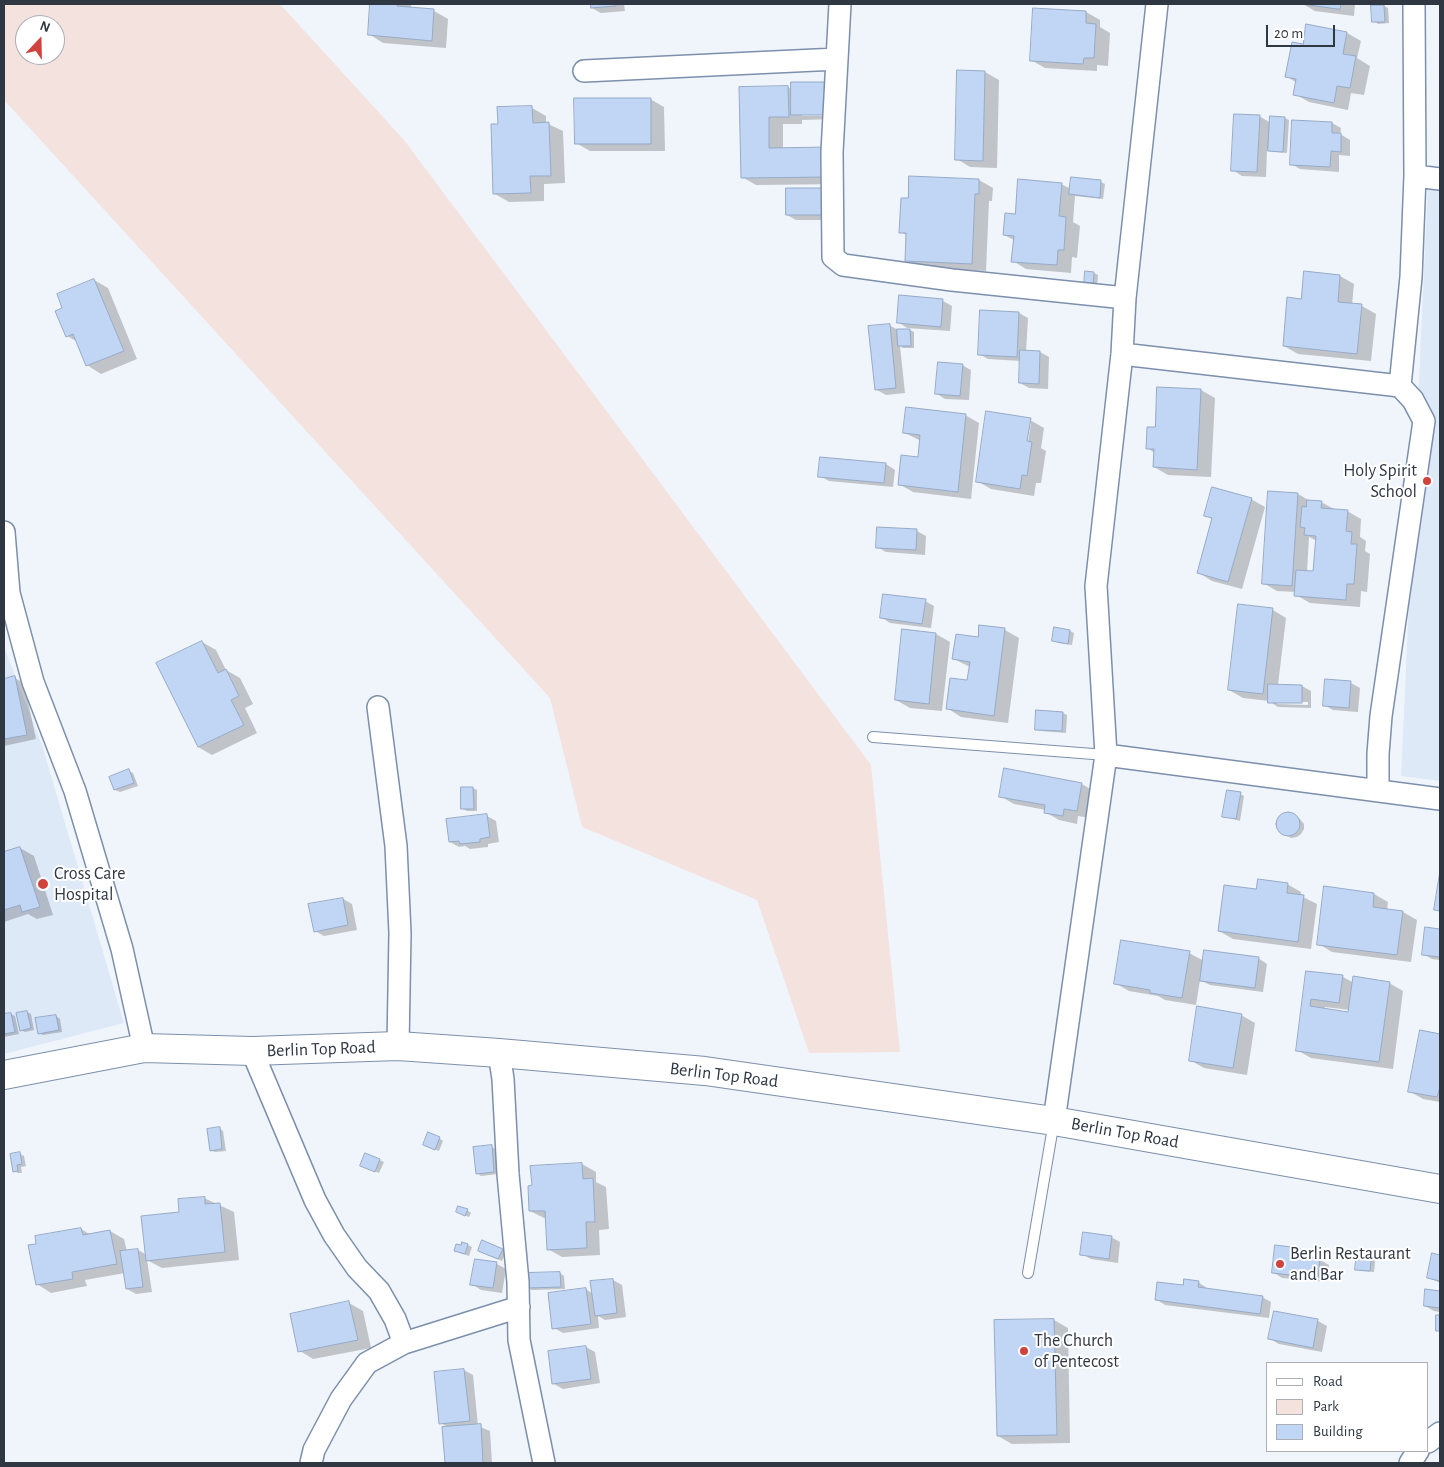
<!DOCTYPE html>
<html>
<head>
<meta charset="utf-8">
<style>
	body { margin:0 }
	#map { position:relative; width:1444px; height:1467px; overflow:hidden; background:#f0f5fb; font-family:"Alegreya Sans",sans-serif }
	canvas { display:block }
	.frame { position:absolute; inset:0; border:5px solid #2f3743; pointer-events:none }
	.legend { position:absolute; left:1266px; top:1362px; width:162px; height:90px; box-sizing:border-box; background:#fff; border:1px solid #acafb4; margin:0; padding:6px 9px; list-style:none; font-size:15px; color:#2f3743 }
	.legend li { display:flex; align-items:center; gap:10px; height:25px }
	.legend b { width:25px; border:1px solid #acafb4 }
	.north { position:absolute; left:15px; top:15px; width:50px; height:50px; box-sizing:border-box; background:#fff; border:1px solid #acafb4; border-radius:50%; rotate:21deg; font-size:14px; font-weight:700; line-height:20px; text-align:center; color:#2f3743 }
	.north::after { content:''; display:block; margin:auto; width:18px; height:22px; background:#d0423c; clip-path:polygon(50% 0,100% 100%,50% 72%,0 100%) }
	.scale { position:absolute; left:1266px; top:25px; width:69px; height:22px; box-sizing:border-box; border:2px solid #2f3743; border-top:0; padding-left:6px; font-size:15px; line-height:18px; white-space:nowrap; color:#2f3743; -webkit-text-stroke:4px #fff; paint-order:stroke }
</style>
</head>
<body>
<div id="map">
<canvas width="1444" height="1467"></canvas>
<div class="frame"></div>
<ul class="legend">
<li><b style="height:6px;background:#fff"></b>Road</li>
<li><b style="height:14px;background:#f4e2df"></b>Park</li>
<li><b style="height:14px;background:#c1d6f4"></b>Building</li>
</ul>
<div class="north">N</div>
<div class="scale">20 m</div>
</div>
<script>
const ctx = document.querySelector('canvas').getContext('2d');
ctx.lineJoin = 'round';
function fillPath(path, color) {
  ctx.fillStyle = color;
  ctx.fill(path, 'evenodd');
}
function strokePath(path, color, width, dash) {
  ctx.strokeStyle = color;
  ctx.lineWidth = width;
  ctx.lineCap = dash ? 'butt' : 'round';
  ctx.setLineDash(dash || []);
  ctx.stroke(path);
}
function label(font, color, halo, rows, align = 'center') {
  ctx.font = font + ' "Alegreya Sans",sans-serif';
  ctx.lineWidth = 4;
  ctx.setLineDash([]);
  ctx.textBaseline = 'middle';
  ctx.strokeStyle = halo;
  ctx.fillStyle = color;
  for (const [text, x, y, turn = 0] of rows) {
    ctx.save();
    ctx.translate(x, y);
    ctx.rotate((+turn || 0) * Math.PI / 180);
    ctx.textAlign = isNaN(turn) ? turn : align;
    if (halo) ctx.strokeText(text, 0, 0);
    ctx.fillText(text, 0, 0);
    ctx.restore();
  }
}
const built = new Path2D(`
	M1428 183 1440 185V781L1401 776Z
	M4 650 6 652 42 745 124 1023 4 1054Z`);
const green = new Path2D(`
	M4 4H280L404 140 871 765 900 1052 809 1053 757 900 582 827 550 698 4 100ZM25 25H55V55H25Z`);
const shadow = new Path2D(`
	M372 4H411V9L434 11 448 19 446 48 383 43 369 34Z
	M592 4H624L625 11 601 13 592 8Z
	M1303 4H1355L1354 16 1315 11Z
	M1384 6 1388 8 1389 23 1378 24 1374 21Z
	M1034 9 1086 12 1100 20V27L1110 33 1108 66 1097 65V71L1045 68 1031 60Z
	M1347 33 1361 41 1357 58 1370 66 1364 95 1351 93 1348 110 1309 102 1295 94 1297 83 1286 76 1304 45Z
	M959 72H985L999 80 997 168 970 167 957 159Z
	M792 84H828L837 89V119L802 120V124H783V149H828L842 157 843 184 756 185 742 177 741 88 788 87 792 90ZM802 114H835V116H802Z
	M650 99 664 107 665 151H590L576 143Z
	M532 108 546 116V123L563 131 565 183 544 184V201L509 202 495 194 499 125 498 109Z
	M1259 116 1271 123 1285 118 1289 120 1287 153 1273 152 1267 149 1266 177 1242 176 1233 170Z
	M1332 123 1341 128 1340 134 1350 140V156L1339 155V172L1300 169 1291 164Z
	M910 177 979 180 993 188 992 201H989L986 271 921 268 907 260 908 236 901 232 909 200Z
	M1072 178 1101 182 1105 184 1103 199 1075 196 1073 222 1080 226 1077 258 1072 257 1071 273 1026 269 1013 261 1014 240 1004 235 1017 215 1061 184 1071 189Z
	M829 189 839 220H796L787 215Z
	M1094 273 1098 275 1097 288 1089 287Z
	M1305 273 1340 276 1354 284 1352 305 1362 306 1376 314 1371 361 1298 354 1284 346 1302 300Z
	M94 280 108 288 137 359 101 374 87 365 78 342 67 336 64 308Z
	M900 297 943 301 952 306 950 331 907 328 898 322Z
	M981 311 1019 313 1028 318 1026 352H1040L1049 357 1048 389 1029 388 1020 383 1021 361 988 359 979 354Z
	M889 325 898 330H910L914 332V348H903L900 346 905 393 886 395 877 390Z
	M962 365 971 370 969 400 945 399 936 393Z
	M1201 390 1215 398 1211 477 1168 475 1154 467 1155 453 1147 448 1156 428Z
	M965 415 979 423 971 499 913 492 899 484 919 458 921 441 905 433Z
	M1030 420 1044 428 1041 448 1046 451 1041 483H1036L1034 496 991 489 977 481ZM1029 423H1031L1027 448 1025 447Z
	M886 464 895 470 893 487 829 481 820 476Z
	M1298 494 1310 501 1321 502 1336 510 1347 511 1361 519 1360 537 1366 541 1365 551 1370 554 1367 592 1361 591 1360 607 1310 603 1296 595V592L1277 591 1263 583ZM1309 537 1317 541 1314 573 1307 572Z
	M1251 499 1265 507 1242 589 1212 581 1199 573 1213 520 1206 515Z
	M917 531 926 536 925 555 886 552 877 547Z
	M925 601 934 606 931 628 890 623 881 617Z
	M1273 610 1286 618 1278 685 1302 686 1311 691V708L1278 707 1269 701 1243 698 1229 690ZM1277 701 1308 702V705L1277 704Z
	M980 626 1005 630 1019 638 1008 723 961 717 947 708 968 681 970 667 954 659 979 638Z
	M1070 631 1074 633 1072 645 1058 643 1054 640Z
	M936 634 950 642 942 711 910 708 896 700Z
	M202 642 216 650 226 670 240 678 253 704 245 708 257 733 212 755 198 747Z
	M15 678 24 683 36 739 4 746V680Z
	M1351 683 1360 688 1358 712 1333 710 1324 705Z
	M1037 712 1063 713 1067 715 1066 733 1041 731 1036 729Z
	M129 771 133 773 138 786 120 792 115 790 111 778Z
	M1082 784 1095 792 1091 818 1078 816 1077 824 1059 820 1045 812 1046 810 1014 804 1000 796Z
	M473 788 477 790V811H467L463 809Z
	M1240 794 1244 796 1240 821 1223 816Z
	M1285 814H1291L1296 816 1300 819 1304 824V829L1301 834 1297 837 1291 838 1286 835 1281 833 1278 828V822L1280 817Z
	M487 816 496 821 499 842 488 844V847L470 849 465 846 459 847 450 842Z
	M20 848 34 856 53 915 37 919 28 914 4 922V853Z
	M1287 884 1301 892V896L1317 904 1311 949 1233 939 1219 931Z
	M1325 888 1374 894 1388 902 1387 910 1403 912 1417 920 1411 962 1332 952 1319 944Z
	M343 899 352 904 357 930 324 936 315 931Z
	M1426 928 1440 930V960L1432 959 1423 954Z
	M1189 953 1204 961 1258 958 1267 964 1263 992 1210 985 1200 980 1196 1005 1165 1000 1158 996 1129 991 1115 983Z
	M1308 972 1343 977 1354 983H1389L1403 991 1393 1069 1311 1058 1297 1050ZM1325 1007 1350 1010 1349 1013 1324 1010Z
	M27 1012 31 1014 34 1030 25 1032 21 1030Z
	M11 1014 15 1016 19 1034 4 1037V1016Z
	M1241 1015 1255 1023 1247 1075 1204 1068 1190 1060Z
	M56 1016 60 1019 62 1032 43 1035 39 1033Z
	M1421 1031 1440 1035V1102L1423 1099 1409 1091Z
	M219 1128 223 1131 226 1151 215 1152 211 1150Z
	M439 1138 443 1141 439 1151 428 1147Z
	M492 1147 496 1149 498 1174 481 1176 477 1173Z
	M20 1154 24 1156 26 1166 21 1167 22 1173H18L14 1171Z
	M366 1154 384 1162 379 1173 365 1167Z
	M582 1164 596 1172V1182L606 1187 609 1229 599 1230 600 1255 562 1257 548 1249 546 1219 530 1211Z
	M204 1198 234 1212 239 1260 162 1268 147 1260 152 1292 136 1294 127 1289 125 1273 85 1280 87 1286 51 1293 37 1284 81 1229 91 1235 110 1231 124 1239 127 1252 138 1250 147 1255 180 1213Z
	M467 1210 471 1213 469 1217 461 1214Z
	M1111 1237 1120 1242 1118 1263 1091 1259 1082 1254Z
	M468 1245 472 1247 469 1256 460 1253Z
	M1299 1249 1308 1254V1258L1320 1260 1329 1265 1327 1282 1282 1278 1273 1272Z
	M502 1250 506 1252 502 1261 483 1253Z
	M1371 1252 1376 1254 1374 1272 1361 1271 1357 1269Z
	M1433 1255 1440 1256V1283L1429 1278Z
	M476 1260 497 1264 506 1269 502 1293 481 1290 472 1284Z
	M560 1273 564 1276 565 1289 532 1290 528 1288Z
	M613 1280 622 1285 626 1317 605 1320 598 1316 599 1328 563 1333 554 1328 586 1289 593 1294Z
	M1198 1282 1207 1288V1290L1262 1297 1271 1302 1269 1318 1165 1305 1156 1299 1184 1287Z
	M1427 1291 1440 1292V1312L1434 1311 1425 1306Z
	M349 1303 363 1311 371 1348 313 1359 300 1351Z
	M1275 1313 1318 1321 1327 1326 1322 1352 1279 1344 1270 1339Z
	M1054 1320 1068 1328 1070 1443 1012 1444 998 1436Z
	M586 1347 595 1352 600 1383 563 1389 554 1384Z
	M464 1370 473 1375 478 1426 490 1431 492 1463H446L443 1428H449L441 1423Z`);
const building = new Path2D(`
	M370 4H397V6L434 9 432 41 368 35Z
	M591 4H616V6L591 8Z
	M1302 4H1341L1340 9Z
	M1371 5H1384L1385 22H1372Z
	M1033 8 1086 11V23L1096 24 1094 58H1084L1083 64 1030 61Z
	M1306 24 1347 32 1343 54 1356 56 1350 88 1337 86 1334 103 1293 95 1296 79 1285 77 1292 42 1303 44Z
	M957 70 985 71 983 161 955 160Z
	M791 82H829V115H791Z
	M788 86 789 117H769V148L829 147V177L741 178 739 87Z
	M574 98H651V144H575Z
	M532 106 533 123 549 122 551 176H530L531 193 493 194 491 124H498L497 107Z
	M1234 114 1260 115 1257 172 1231 171Z
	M1270 116 1285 117 1283 152 1268 151Z
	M1292 120 1332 122V133H1341V152L1331 151 1330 167 1290 165Z
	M909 176 979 179V194H975L972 264 905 261 906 233H899L901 198H908Z
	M1071 177 1101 180 1100 198 1069 194Z
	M1018 179 1062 183 1059 216 1066 217 1064 250H1058L1057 265 1011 262 1014 236 1003 235 1005 213 1015 214Z
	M786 188H830V215H786Z
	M1085 271 1094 272 1093 287 1084 286Z
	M1304 271 1340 275 1338 302 1362 304 1357 354 1283 346 1287 297 1301 299Z
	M94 279 124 351 86 366 73 334 66 337 55 311 62 308 57 294Z
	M899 295 943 299 941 327 897 323Z
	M980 310 1019 312 1017 357 978 355Z
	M890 324 896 388 875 390 868 326Z
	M897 329H910L911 346H898Z
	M1020 350 1040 351 1039 384 1019 383Z
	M938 362 963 364 960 396 935 394Z
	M1157 387 1201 389 1197 470 1153 467 1154 449H1146L1147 427H1155Z
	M906 407 966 414 958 492 898 485 901 455 918 457 920 435 903 433Z
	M986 411 1031 418 1027 441 1032 442 1027 476 1022 475 1020 489 976 482Z
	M820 457 886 463 884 483 818 477Z
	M1212 487 1252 498 1228 582 1197 573 1212 518 1204 516Z
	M1268 491 1298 493 1292 586 1262 584Z
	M1307 500 1322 501 1321 508 1348 510 1346 531 1352 532 1351 544H1357L1354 584H1347L1346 600 1294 596 1296 570 1313 571 1316 536 1304 535 1305 528 1300 527 1302 506 1306 507Z
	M877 527 917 529 916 550 876 548Z
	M883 594 926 599 922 624 880 618Z
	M1238 604 1273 608 1263 694 1228 690Z
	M979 625 1005 628 994 716 946 709 950 678 967 680 970 662 952 659 956 634 978 637Z
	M1054 627 1070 630 1068 644 1052 641Z
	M902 629 936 633 929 704 895 700Z
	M202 641 218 673 226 669 239 696 231 700 244 725 198 747 156 663Z
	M15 676 27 735 4 739V679Z
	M1325 679 1351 681 1349 708 1323 706Z
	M1268 684 1302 685V703H1268Z
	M1036 710 1063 712 1062 731 1035 730Z
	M1004 768 1082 783 1077 811 1064 809 1063 816 1044 813 1045 805 999 797Z
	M129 769 134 783 114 790 109 777Z
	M461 787H473L474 809H461Z
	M1227 790 1241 792 1236 819 1222 817Z
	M1276 824a12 12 0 1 1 24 0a12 12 0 1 1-24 0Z
	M487 814 490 837 480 839V842L460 844 459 841 449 842 446 819Z
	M20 847 40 907 22 912 20 905 4 910V852Z
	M1440 871V911L1434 910Z
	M1258 879 1288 883 1287 893 1304 895 1298 942 1218 931 1224 885 1256 889Z
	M1324 886 1374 893 1373 907 1403 911 1397 955 1317 945Z
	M343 898 348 925 314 932 308 904Z
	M1425 927 1440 929V957L1422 955Z
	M1121 940 1190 951 1182 998 1150 993V990L1114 984Z
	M1204 950 1259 957 1255 988 1200 981Z
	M1306 971 1343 975 1339 1003 1311 999 1310 1006 1348 1012 1353 976 1390 982 1379 1062 1296 1051Z
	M1197 1006 1242 1014 1233 1068 1189 1061Z
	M27 1011 31 1028 20 1031 16 1013Z
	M11 1013 15 1032 4 1034V1014Z
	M56 1015 59 1030 38 1034 35 1018Z
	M1420 1030 1440 1034V1087L1437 1097 1408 1092Z
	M220 1127 222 1149 210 1151 207 1129Z
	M428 1132 440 1137 435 1150 423 1145Z
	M492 1145 494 1172 476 1174 473 1147Z
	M20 1152 22 1164 17 1165 18 1171 13 1172 10 1154Z
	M365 1153 380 1159 375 1172 360 1166Z
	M582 1163 583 1179 593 1178 595 1222H586L587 1248 547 1250 545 1211H529L528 1186 532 1185 530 1166Z
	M205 1197V1204L220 1203 225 1252 146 1261 141 1216 179 1212 178 1199Z
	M458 1206 468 1209 465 1216 456 1212Z
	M81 1228 83 1235 110 1230 117 1264 72 1272 73 1279 36 1285 28 1245 36 1244 35 1236Z
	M1083 1232 1112 1236 1109 1259 1080 1255Z
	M482 1240 503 1249 498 1259 478 1251Z
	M462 1242 468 1244 465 1254 454 1251 456 1244 461 1245Z
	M1275 1245 1300 1248 1299 1256 1320 1258 1318 1278 1272 1273Z
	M138 1249 143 1287 126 1289 120 1251Z
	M1357 1249 1372 1251 1370 1271 1355 1270Z
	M1432 1253 1440 1255V1281L1427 1278Z
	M475 1259 497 1262 493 1288 470 1285Z
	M560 1272 561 1287 527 1288 526 1273Z
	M613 1279 617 1313 595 1316 590 1281Z
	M1184 1279 1199 1281 1198 1287 1263 1296 1260 1314 1155 1300 1157 1282 1183 1285Z
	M586 1288 591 1324 552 1329 548 1293Z
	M1425 1289 1440 1291V1308L1424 1306Z
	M349 1301 358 1340 298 1352 290 1314Z
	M1274 1311 1318 1319 1313 1348 1268 1339Z
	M1436 1315H1440V1331H1436Z
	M1054 1319 1057 1435 997 1436 994 1320Z
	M586 1346 591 1379 552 1384 548 1351Z
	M464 1369 470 1421 439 1424 434 1372Z
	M481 1424 483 1463H445L442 1427Z`);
const lane = new Path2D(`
	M873 737 1106 755
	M1028 1273 1054 1121`);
const street = new Path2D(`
	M840 4 832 152 833 257 843 265 952 280 1125 298
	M1157 4 1125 298 1122 354 1096 586 1106 755 1440 799
	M584 71 837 59
	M1415 176 1440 179
	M1122 354 1400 386
	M4 532 9 593
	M4 593H9L33 682 75 791 122 949 144 1048
	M378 707 396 846 400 933 398 1046
	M1378 791V754L1381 716 1424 421 1413 400 1400 386 1411 277 1415 176 1414 4
	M252 1051 315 1200 334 1235 357 1268 379 1291 395 1319 404 1343
	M499 1053 503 1079 508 1174 518 1282 519 1340 544 1463
	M1054 1121 1106 755
	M1428 1442 1440 1433
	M311 1463 314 1450 341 1399 367 1363 404 1343 519 1307
	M1410 1463 1418 1451`);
const secondary = new Path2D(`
	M4 1075 144 1048 252 1051 398 1046 499 1053 705 1071 1054 1121 1440 1189`);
const markers = [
	[1427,481,5,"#d0423c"],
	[43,884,6,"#d0423c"],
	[1280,1264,5,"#d0423c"],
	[1024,1351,5,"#d0423c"]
];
const poiNames = [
	["Holy Spirit",1417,471,"right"],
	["School",1417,492,"right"],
	["Cross Care",54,874],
	["Hospital",54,895],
	["Berlin Restaurant",1290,1254],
	["and Bar",1290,1275],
	["The Church",1034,1341],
	["of Pentecost",1034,1362]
];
const streetNames = [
	["Berlin Top Road",321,1049,-2],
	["Berlin Top Road",724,1075,7],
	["Berlin Top Road",1125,1133,10]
];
fillPath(built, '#dee9f8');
fillPath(green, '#f4e2df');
fillPath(shadow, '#0003');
fillPath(building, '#c1d6f4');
strokePath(building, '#96aac7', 1);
strokePath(lane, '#7c8fac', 12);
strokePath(street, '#7c8fac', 24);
strokePath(secondary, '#7c8fac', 30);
strokePath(lane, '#fff', 10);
strokePath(street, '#fff', 21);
strokePath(secondary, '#fff', 28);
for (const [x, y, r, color] of markers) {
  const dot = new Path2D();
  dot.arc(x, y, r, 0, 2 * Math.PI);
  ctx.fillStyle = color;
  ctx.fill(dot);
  strokePath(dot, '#fff', 2);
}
label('18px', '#2f3743', '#fff', poiNames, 'left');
label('18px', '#2f3743', '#fff', streetNames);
</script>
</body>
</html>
